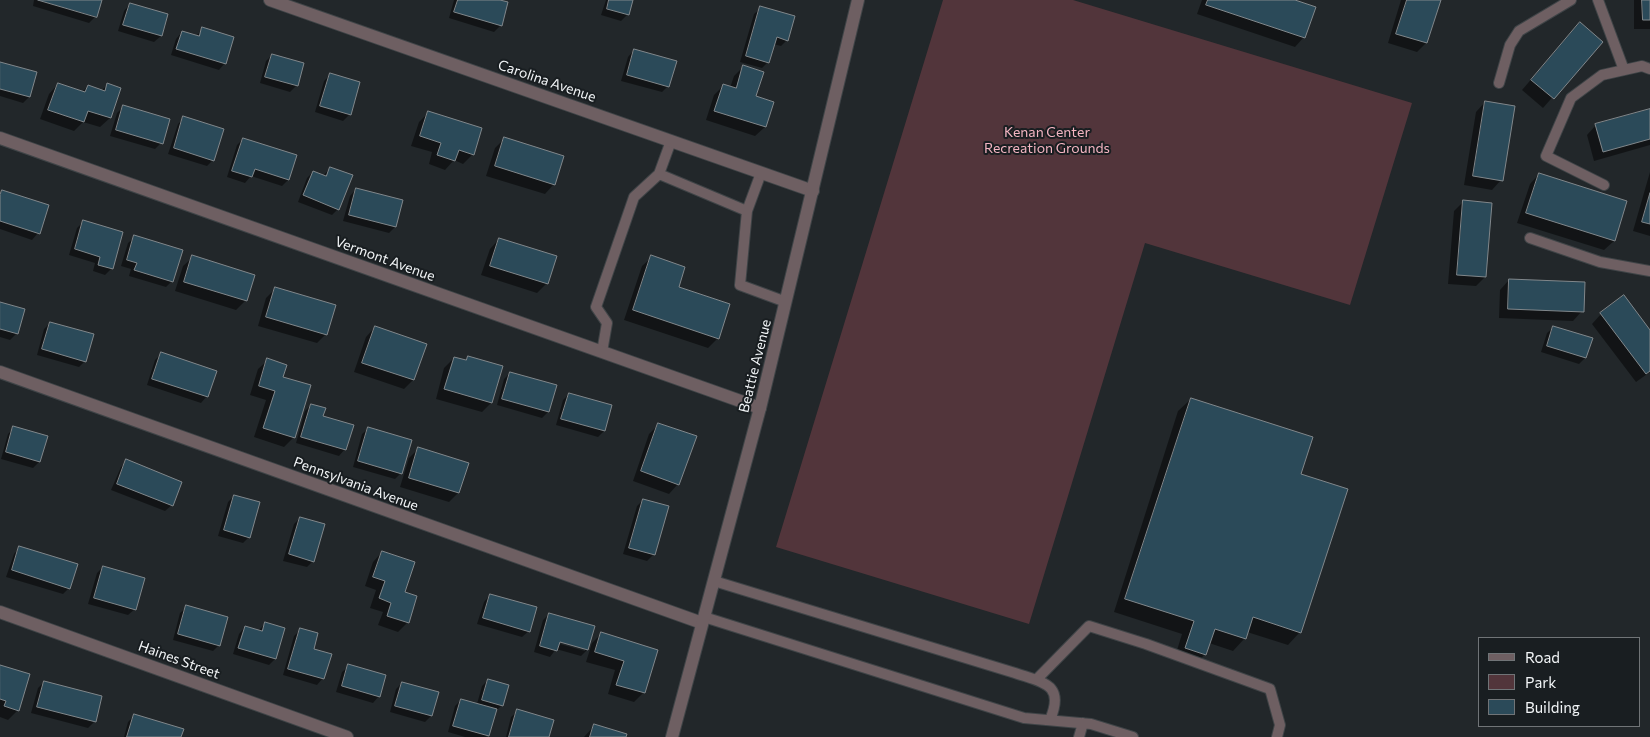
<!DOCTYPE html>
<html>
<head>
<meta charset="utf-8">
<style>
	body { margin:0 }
	#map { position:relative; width:1650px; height:737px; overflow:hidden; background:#22272a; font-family:Commissioner,sans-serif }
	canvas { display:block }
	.legend { position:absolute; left:1478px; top:637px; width:162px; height:90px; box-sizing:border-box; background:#191e21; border:1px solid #707477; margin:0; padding:6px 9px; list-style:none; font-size:15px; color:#f2f5f7 }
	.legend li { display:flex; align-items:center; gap:10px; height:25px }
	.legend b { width:25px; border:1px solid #707477 }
</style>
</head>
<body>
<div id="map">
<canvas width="1650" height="737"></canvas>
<ul class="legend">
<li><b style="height:6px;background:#6e5f62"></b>Road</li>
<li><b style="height:14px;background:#52353b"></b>Park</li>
<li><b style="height:14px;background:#2b4a59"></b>Building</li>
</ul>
</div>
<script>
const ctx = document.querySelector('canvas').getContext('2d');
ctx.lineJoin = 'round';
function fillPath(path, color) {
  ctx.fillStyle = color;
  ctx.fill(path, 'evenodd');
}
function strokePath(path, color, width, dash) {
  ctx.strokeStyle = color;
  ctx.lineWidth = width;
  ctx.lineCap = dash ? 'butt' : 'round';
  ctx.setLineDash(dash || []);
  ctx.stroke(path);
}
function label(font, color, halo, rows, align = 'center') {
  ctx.font = font + ' Commissioner,sans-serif';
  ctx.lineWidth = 4;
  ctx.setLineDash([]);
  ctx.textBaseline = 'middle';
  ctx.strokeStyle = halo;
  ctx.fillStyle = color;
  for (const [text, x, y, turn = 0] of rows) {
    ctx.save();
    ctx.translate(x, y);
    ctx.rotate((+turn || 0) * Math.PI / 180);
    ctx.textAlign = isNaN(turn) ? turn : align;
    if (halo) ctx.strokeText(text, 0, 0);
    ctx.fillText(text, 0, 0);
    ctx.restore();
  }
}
const green = new Path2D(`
	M943 0H1073L1412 103 1350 305 1145 243 1029 624 776 547Z`);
const shadow = new Path2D(`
	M34 0H100L96 16 89 23 33 6Z
	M454 0H495L501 25 494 32 449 18Z
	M606 0H632L628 14 621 21 601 15Z
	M1202 0H1291L1304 37 1295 47 1197 14Z
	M1401 0H1440L1426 43 1417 52 1388 43Z
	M1634 0H1650V29H1634Z
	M130 4 167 15 161 36 154 42 118 31 124 11Z
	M761 8 787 40 781 46 773 44 768 62 762 68 740 62 754 14Z
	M203 29 225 63 219 70 171 55 176 39 182 32 196 36Z
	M1571 33 1601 42 1543 108 1522 90Z
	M634 50 668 86 662 92 621 81 628 57Z
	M272 55 303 64 296 86 290 92 260 83 266 61Z
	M0 63 29 97 23 103 0 96Z
	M743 67 755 97 772 103 765 127 755 136 706 120 714 95 723 86 730 88 734 76Z
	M330 75 350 114 343 121 315 112 324 81Z
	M58 84 82 92 88 86 101 91 108 84 120 88 110 118 100 127 83 122 74 131 40 119 49 94Z
	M1485 102 1501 180 1492 190 1464 185 1476 112Z
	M123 107 161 143 155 149 110 136 117 113Z
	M1650 110V145L1594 161 1587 135 1596 125Z
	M429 112 473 154 463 164 454 160 445 170 429 164 432 152 411 146 419 122Z
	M184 118 213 160 207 166 168 154 178 124Z
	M243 139 295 156 288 180 282 186 251 176 245 183 227 177 237 145Z
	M504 139 554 184 545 194 486 176 495 148Z
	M330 168 338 209 332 215 298 202 307 178 313 172 323 176Z
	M1650 172V236L1633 231Z
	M1539 174 1626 202 1614 241 1604 250 1517 223 1530 184Z
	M356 189 395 227 389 233 343 221 350 196Z
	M2 191 38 233 32 240 0 229V193Z
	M1463 202 1485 277 1476 286 1448 284 1454 211Z
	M83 222 122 233 111 269 105 275 93 271 95 263 69 255 77 228Z
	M135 237 172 281 166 287 129 276 131 269 121 266 128 243Z
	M499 239 547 283 537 293 481 275 490 249Z
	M193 257 246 300 236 310 175 291 183 266Z
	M652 257 718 338 708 348 624 320 642 266Z
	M1509 280 1582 311 1573 321 1499 318 1500 290Z
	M275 289 326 334 317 343 258 326 266 298Z
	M1624 297 1650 332V372L1636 382 1592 324 1601 314Z
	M0 303 23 310 16 334 10 340 0 337Z
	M50 323 85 361 79 367 37 355 44 329Z
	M375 327 426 344 413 380 404 389 354 372 366 337Z
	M1554 327 1585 358 1579 364 1541 352 1547 333Z
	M161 354 207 396 201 403 147 385 155 360Z
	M468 357 491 403 482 412 436 399 444 368 454 358 464 361Z
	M268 360 294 437 284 447 254 437 266 400 250 395 258 369Z
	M510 373 555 386 548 412 542 418 497 405 504 379Z
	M569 394 604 431 598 437 556 425 563 400Z
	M1191 399 1300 475V632L1288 645 1247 632 1245 638 1233 651 1209 643 1205 654 1193 667 1174 660 1182 634 1114 612 1178 411Z
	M311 405 322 417 345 449 339 456 296 443 305 411Z
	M659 424 678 484 669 494 633 481 649 434Z
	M14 428 39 462 33 468 1 459 8 434Z
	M369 428 401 473 395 479 353 467 362 434Z
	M419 448 467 463 458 493 449 502 400 487 409 458Z
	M127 461 172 505 165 511 111 490 121 467Z
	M234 496 249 537 243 543 218 536 228 502Z
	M643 500 667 507 653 555 647 561 623 554 637 506Z
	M300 518 313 561 307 567 283 561 294 524Z
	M20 547 69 588 63 594 6 577 14 554Z
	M382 552 404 593 408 622 398 632 378 625 383 612 370 608 376 590 365 586 373 562Z
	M103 567 135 609 128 615 88 604 97 573Z
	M490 595 529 631 522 637 477 624 484 602Z
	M187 607 219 645 213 651 173 640 180 613Z
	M549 614 587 650 581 656 556 649 550 657 534 652 543 620ZM554 639 585 648V651L553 642Z
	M265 624 275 659 269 665 233 654 239 634 245 627 258 631Z
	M300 630 312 649 323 678 317 685 283 675 294 636Z
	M601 634 656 650 644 692 634 702 608 694 615 670 586 662 592 643Z
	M349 666 379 696 373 703 336 692 342 672Z
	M0 667 18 710 8 720 0 717Z
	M488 680 502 705 496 711 488 735 486 737H465L448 732 455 706 461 700 477 704 482 686Z
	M44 682 101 697 94 722 88 728 31 713 38 688Z
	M402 683 438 693 431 716 425 722 390 712 396 689Z
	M518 711 547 737H506L511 717Z
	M134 716 180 737H124L128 722Z
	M594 726 625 737H584Z`);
const building = new Path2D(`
	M38 0H102L97 17Z
	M458 0H500L508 2 502 26 454 12Z
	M609 0H633L629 15 607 9Z
	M1208 0H1295L1316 7 1305 38 1206 5Z
	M1407 0H1441L1427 43 1396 34Z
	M1642 0H1650V20H1643Z
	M130 3 168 14 162 36 123 25Z
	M760 6 795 16 788 41 777 37 769 63 746 56Z
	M1580 22 1603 42 1554 99 1531 80Z
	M202 27 234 37 226 64 176 49 182 31 199 36Z
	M634 49 677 61 669 87 627 75Z
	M272 54 304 63 298 86 265 77Z
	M0 62 37 72 30 97 0 89Z
	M743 65 764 72 756 96 774 102 766 127 714 111 723 84 736 88Z
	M330 73 360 82 351 115 320 106Z
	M58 83 85 92 88 85 105 91 107 83 121 88 111 118 88 111 84 122 48 110Z
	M1485 101 1515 106 1503 181 1473 176Z
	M123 105 170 119 163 144 116 130Z
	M1650 109V139L1603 152 1595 124Z
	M428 111 482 128 474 155 459 150 455 161 437 155 441 143 420 136Z
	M183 116 224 129 214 161 174 148Z
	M504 137 564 156 555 185 495 166Z
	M243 138 297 155 289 180 255 169 252 177 232 171Z
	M330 167 353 175 339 210 303 195 313 171 326 176Z
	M1539 173 1627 201 1615 241 1526 213Z
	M356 188 403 200 396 227 349 215Z
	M2 190 49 205 40 234 0 221V195Z
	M1650 193V224L1642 222Z
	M1463 200 1492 203 1486 277 1457 275Z
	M83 220 123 232 113 269 98 265 100 257 75 249Z
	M134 235 183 250 173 282 134 270 137 263 127 260Z
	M499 238 557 256 548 284 490 266Z
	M192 255 255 275 247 301 184 282Z
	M651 255 685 267 679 287 730 304 719 339 633 310Z
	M1509 279 1585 282 1584 312 1508 309Z
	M275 287 336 305 327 335 266 317Z
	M1624 295 1650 330V371L1646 374 1600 313Z
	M0 302 25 309 18 334 0 329Z
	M50 322 94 334 86 362 42 349Z
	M375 326 427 344 414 380 362 363Z
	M1553 326 1593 338 1586 358 1547 346Z
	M161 352 217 371 208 397 152 379Z
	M468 356 503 366 492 403 444 389 454 357 466 360Z
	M267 358 287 365 283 377 311 385 295 438 263 428 275 391 259 386Z
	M510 372 557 385 549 412 502 399Z
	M569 393 612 405 605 431 561 419Z
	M1191 398 1313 437 1301 474 1348 489 1301 633 1253 617 1246 639 1215 629 1206 655 1185 648 1194 621 1125 599Z
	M311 404 326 408 323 416 354 425 346 450 301 437Z
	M658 423 697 436 679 485 641 471Z
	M13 426 48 436 40 462 6 452Z
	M368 427 412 440 402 474 358 461Z
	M418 447 469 463 459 493 409 478Z
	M126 459 182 482 173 506 117 484Z
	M234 495 260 502 250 538 224 530Z
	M643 499 669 506 655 555 629 548Z
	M300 517 325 524 314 562 289 554Z
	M19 546 78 564 70 589 12 570Z
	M382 551 415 562 405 592 417 596 409 623 387 616 391 603 379 598 385 581 373 577Z
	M103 566 145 578 136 610 94 598Z
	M490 594 537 607 530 632 483 618Z
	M186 605 228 617 220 646 178 634Z
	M549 613 595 626 588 650 560 642 557 651 540 646Z
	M265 622 285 628 276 659 238 648 245 626 262 631Z
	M300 628 318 633 314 649 332 654 324 679 288 669Z
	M601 632 658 650 645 693 616 685 624 661 595 652Z
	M348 664 386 675 380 697 342 686Z
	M0 665 30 674 19 711 4 706 6 701 0 699Z
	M488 679 509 685 503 706 482 700Z
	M44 681 102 696 96 722 37 707Z
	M402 682 439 692 432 716 395 706Z
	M461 699 497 709 489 736 453 726Z
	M517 709 554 720 549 737H509Z
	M134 714 184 729 181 737H127Z
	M594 724 627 734 626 737H590Z`);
const service = new Path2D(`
	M1598 0 1624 70
	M1499 83 1510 45 1519 31 1571 0
	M659 174 747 211 761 173
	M1604 185 1546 156 1571 98 1602 75 1642 66 1650 69
	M747 211 740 285 786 302
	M1530 238 1600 262 1650 271
	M602 352 607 323 596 307 634 197 659 174 671 141
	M714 581 1015 673C1044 683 1065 684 1050 720
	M704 617 1024 718 1091 724 1133 737
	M1036 680 1089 626 1146 644 1270 689 1280 725 1277 737
	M1079 737 1083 723`);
const minor = new Path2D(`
	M270 0 813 191
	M0 138 760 408
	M0 372 702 623
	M0 612 347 737`);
const tertiary = new Path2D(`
	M672 737 760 408 858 0`);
const streetNames = [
	["Carolina Avenue",547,81,19],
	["Vermont Avenue",385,259,20],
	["Beattie Avenue",755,366,-76],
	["Pennsylvania Avenue",356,484,20],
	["Haines Street",179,660,20]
];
const parkNames = [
	["Kenan Center",1047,132],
	["Recreation Grounds",1047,148]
];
fillPath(green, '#52353b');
fillPath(shadow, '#0007');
fillPath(building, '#2b4a59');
strokePath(building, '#81878b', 1);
strokePath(service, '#3f4447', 12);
strokePath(minor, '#3f4447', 14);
strokePath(tertiary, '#3f4447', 14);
strokePath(service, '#6e5f62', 10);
strokePath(minor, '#6e5f62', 12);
strokePath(tertiary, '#6e5f62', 12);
label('14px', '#f2f5f7', '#191e21', streetNames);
label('14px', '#f4b5c2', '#191e21', parkNames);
</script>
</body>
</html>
